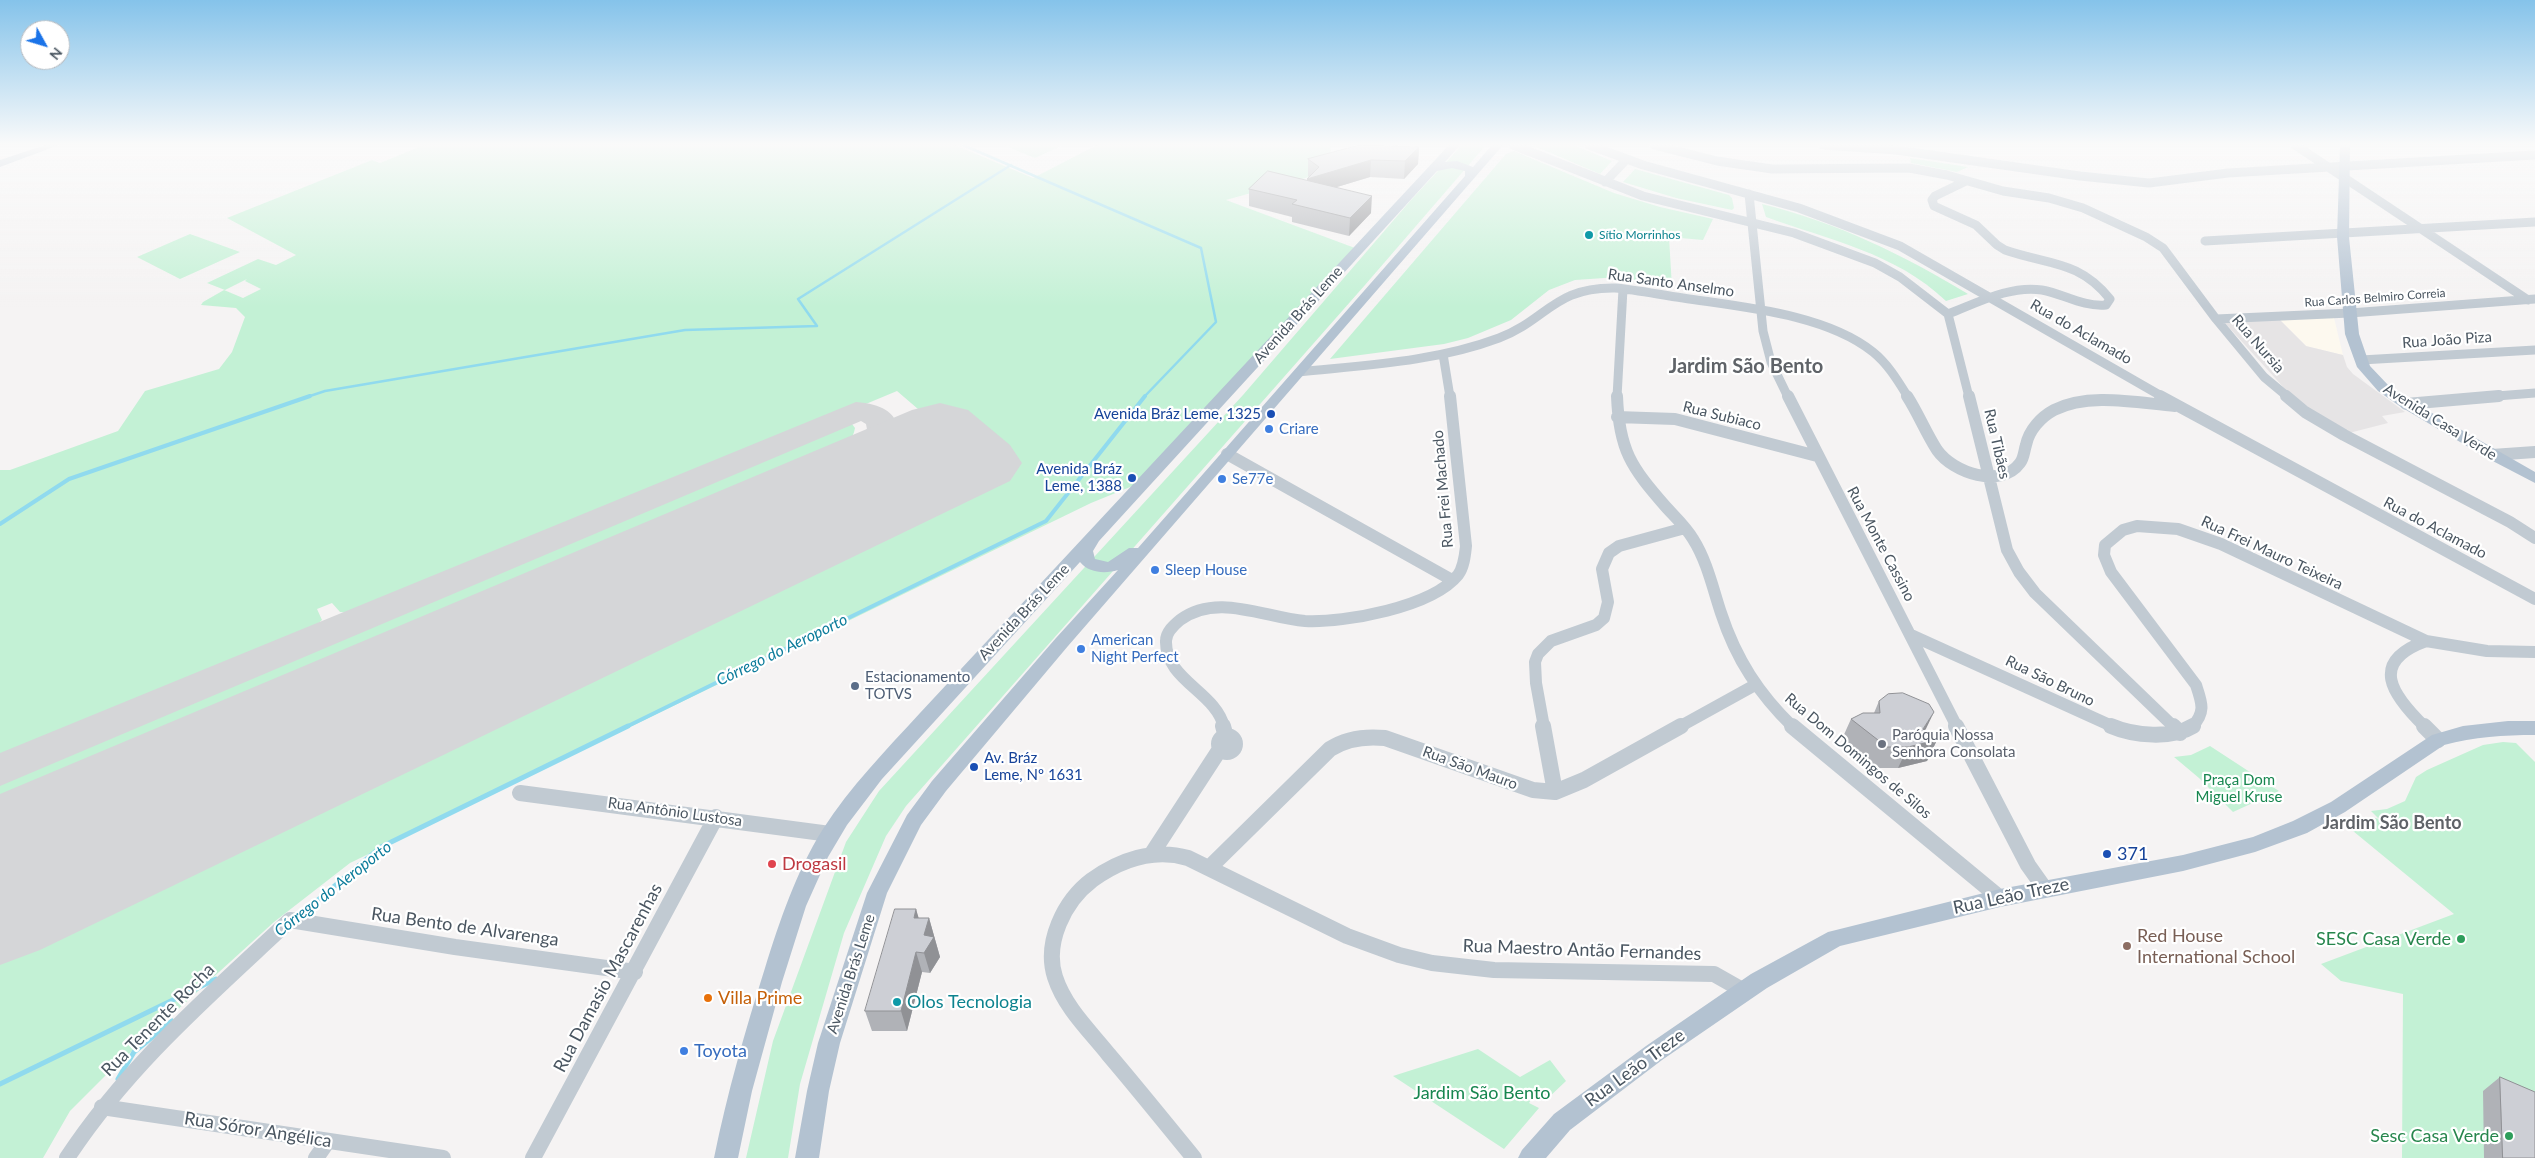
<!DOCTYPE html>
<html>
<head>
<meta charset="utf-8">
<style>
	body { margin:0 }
	#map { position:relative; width:2535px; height:1158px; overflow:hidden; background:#f5f3f3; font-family:Lato,sans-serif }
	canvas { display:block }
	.north { position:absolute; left:20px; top:20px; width:50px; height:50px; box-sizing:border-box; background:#fff; border:1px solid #b7bbc0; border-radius:50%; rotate:129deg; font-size:14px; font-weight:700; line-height:20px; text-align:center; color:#4a5661 }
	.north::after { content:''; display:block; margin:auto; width:18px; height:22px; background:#1a73e8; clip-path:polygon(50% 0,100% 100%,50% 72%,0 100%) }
</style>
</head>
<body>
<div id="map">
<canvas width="2535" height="1158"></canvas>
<div class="north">N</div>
</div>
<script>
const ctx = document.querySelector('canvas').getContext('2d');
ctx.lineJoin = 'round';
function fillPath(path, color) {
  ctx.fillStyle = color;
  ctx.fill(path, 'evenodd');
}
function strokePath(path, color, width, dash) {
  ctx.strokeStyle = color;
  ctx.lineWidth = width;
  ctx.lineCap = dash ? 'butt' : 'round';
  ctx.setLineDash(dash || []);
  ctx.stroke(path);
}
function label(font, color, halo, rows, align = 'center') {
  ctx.font = font + ' Lato,sans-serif';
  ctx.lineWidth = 4.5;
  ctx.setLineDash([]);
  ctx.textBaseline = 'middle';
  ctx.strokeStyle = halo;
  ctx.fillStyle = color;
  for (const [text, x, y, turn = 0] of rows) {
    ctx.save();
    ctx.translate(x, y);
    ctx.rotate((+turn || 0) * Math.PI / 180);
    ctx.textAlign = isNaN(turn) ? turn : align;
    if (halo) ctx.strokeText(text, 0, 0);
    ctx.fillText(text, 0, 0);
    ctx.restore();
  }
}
const commercial = new Path2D(`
	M2334 318 2343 355 2306 346 2279 319Z`);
const education = new Path2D(`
	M2279 319 2306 346 2343 355 2347 367 2353 374 2405 412 2382 416 2388 423 2349 433 2314 412 2286 390 2224 322Z`);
const green = new Path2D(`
	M424 145H955L1033 178 1097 145H1331L1330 157 1309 177 1226 200 1355 248 1135 485 1091 503 350 863 274 922 108 1073 70 1111 43 1158H0V916L981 463 897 391 362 614 340 612 332 603 317 609 322 620 299 640 0 765V470H10L118 431 145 391 219 369 232 352 245 317 236 308 201 305 203 302 224 290 243 298 261 289 245 281 247 279 225 290 207 283 258 259 276 265 296 255 227 218 372 160 380 163Z
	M1003 145H1063L1035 158Z
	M1462 145H1486L1365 285 906 806 886 836 844 933 800 1084 788 1158H746L773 1041 846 842 879 791 1243 395 1411 200Z
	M1532 145H1574L1612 161 1600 174Z
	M1514 151 1614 193 1660 207 1713 219 1703 240 1669 237 1672 287 1620 277 1575 280 1549 290 1511 320 1468 338 1444 344 1330 359 1506 154Z
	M1910 158 1968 167 1957 172 1911 163Z
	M1635 169 1729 195 1732 198 1734 208 1732 210 1676 198 1623 182Z
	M1762 204C1836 222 1904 255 1968 294L1946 301C1896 253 1829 240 1766 217Z
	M190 234 240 252 180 279 137 257Z
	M844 422 852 424 855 428C852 450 811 483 792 492L0 841V776Z
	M2503 742 2516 743 2535 762V1158H2402L2403 994 2341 981 2321 964 2454 914 2353 831 2375 818 2379 819 2371 811 2387 809 2405 801 2416 777 2427 770 2483 745Z
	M2210 746 2279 791 2233 812 2199 778 2174 757 2191 755Z
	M1478 1049 1520 1077 1550 1060 1566 1081 1546 1100 1535 1093 1529 1103 1539 1108 1504 1149 1393 1076Z`);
const streamFar2 = new Path2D(`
	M963 145 1201 248 1216 322 1144 397
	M307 397 325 391 685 330 817 326 798 299 1011 165`);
const streamFar1 = new Path2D(`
	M0 524 69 479 310 396
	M626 727 1046 521 1145 396`);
const stream = new Path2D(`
	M299 916 381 847 628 726
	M118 1079 134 1052 172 1021
	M0 1084 216 979`);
const taxiway = new Path2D(`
	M856 402C961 410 839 527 791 535 787 536 782 534 777 533L772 525C782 509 804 504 820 493 836 481 873 446 866 424L861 421 0 786V753Z`);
const runway = new Path2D(`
	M940 403 968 410 1010 445 1022 463 1010 481 40 950 0 965V794L912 410Z`);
const minorFar2 = new Path2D(`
	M1513 145 1643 196 1794 233 1875 263 1900 277 1948 314 1969 397
	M1589 145 1643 165 1799 208 1900 246 2163 397
	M1654 145 1717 161 1772 169 1909 168 1947 175 2003 191 2049 198 2083 208 2146 237 2163 248 2216 319 2264 377 2288 397
	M1823 145 1896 150 2080 176 2149 183 2228 173 2535 155
	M2295 145 2528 300
	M1605 182 1626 160
	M1749 194 1763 331 1771 362 1788 397
	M2205 241 2535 222
	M1948 314C1977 303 2010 285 2042 290 2064 294 2082 307 2106 305L2110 299C2079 260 2048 265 2005 250L1997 245 1976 225 1934 206 1932 200 1935 196 1966 181
	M2216 319 2350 313 2535 299
	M1443 354 1450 397
	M2361 360 2535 350
	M1299 372C1366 365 1435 362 1499 338 1547 320 1554 287 1615 288 1638 290 1661 295 1683 298 1742 307 1826 314 1873 352 1888 364 1898 381 1908 397
	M1617 397 1623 289
	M2484 397 2535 393`);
const minorFar1 = new Path2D(`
	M1617 396C1619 450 1631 467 1666 507 1675 517 1686 527 1693 539 1707 561 1713 589 1721 613 1736 659 1759 694 1793 727
	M1788 396 1957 727
	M1907 396C1918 413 1926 433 1937 450 1953 473 2001 489 2020 463 2024 458 2024 451 2026 445 2029 430 2041 417 2054 410 2089 392 2138 403 2175 406
	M1969 396 2007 550 2019 572 2035 593 2174 727
	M2160 396 2535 599
	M2286 396 2305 412 2344 435 2510 522 2535 538
	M2406 404 2499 396
	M1617 417 1675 419 1817 456
	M1227 454 1452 580
	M2492 455 2535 452
	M1911 635 2114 727
	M1224 727C1216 692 1165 680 1166 641 1166 632 1174 625 1180 620 1217 592 1265 618 1305 621 1345 623 1432 607 1458 575 1464 567 1465 555 1466 546L1450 396
	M1544 727 1536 683 1535 662 1538 654 1551 641 1596 625 1604 618 1608 602 1602 569 1609 553 1619 546 1685 528
	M1679 727 1755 685
	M2192 727C2206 712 2202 703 2196 685L2111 572 2104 555 2105 545 2123 530 2137 526 2178 529 2221 544 2426 641 2487 651 2535 652
	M2425 727C2392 695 2368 662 2426 641`);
const minor = new Path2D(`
	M1223 726 1226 737
	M1543 726 1555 792
	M1792 726 2000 898
	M1956 726 2028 865 2045 889
	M2111 726C2134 736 2172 739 2193 726
	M2173 726 2180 733
	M2424 726 2438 740
	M1219 744a8 8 0 1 1 16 0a8 8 0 1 1-16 0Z
	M520 793 830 834
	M1151 855 1220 749
	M1210 867 1330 749C1347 738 1365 736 1385 738L1533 790 1555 792 1584 780 1681 726
	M102 1107 443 1158
	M67 1158C128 1065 210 995 290 920L455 947 635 972
	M316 1158 328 1141
	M533 1158 716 817
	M1194 1158C1166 1124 1138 1089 1109 1055 1090 1031 1065 1008 1055 977 1044 943 1064 901 1092 880 1120 860 1154 848 1188 858L1347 936 1399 955 1432 963 1494 970 1714 974 1744 991`);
const major = new Path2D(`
	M45 145H59L0 167V160Z
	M1449 145H1460L1445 162 1457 161 1473 167 1492 145H1503L1068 646 946 791 921 825 887 893 840 1043 829 1091 819 1158H795L807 1091 818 1043 867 893 907 815 932 781 1056 638 1118 570C1105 574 1089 573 1080 562L882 779 847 825 828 857 806 906 782 982 752 1091 738 1158H714C727 1094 745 1031 765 968 780 920 796 872 823 829 850 787 886 750 920 713ZM1452 168 1465 171V176L1138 548H1129L1108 562 1095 559 1093 551 1099 541 1437 171Z
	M2340 145H2350L2349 237 2359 334 2370 366 2388 385 2411 401 2535 472V483L2487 458 2401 407 2378 391 2357 367 2345 334 2337 237Z
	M2508 721H2535V735C2504 735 2474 737 2444 745L2345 812 2307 833 2255 852 2183 871 2000 907 1840 946 1767 988 1662 1060 1570 1130 1546 1158H1518L1522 1150 1554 1114 1646 1046 1751 974 1828 932 2000 889 2183 855 2253 837 2293 821 2331 802 2432 735 2463 726Z`);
const wall = new Path2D(`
	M1419 147 1418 164 1404 179 1370 177 1337 187 1371 213 1349 236 1292 222V217L1249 206V189L1307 181V179L1309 177 1308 176V159Z
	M1879 701 1925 731 1937 740 1927 761 1898 768H1877L1842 739 1851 719 1874 713Z
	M916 909 918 918H929L940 957 930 973 922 972 907 1031H872L865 1011Z
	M2500 1077 2535 1158H2484L2483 1091Z`);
const shadedWall = new Path2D(`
	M1419 147 1418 164 1404 179 1405 161Z
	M1371 160 1370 177 1307 196V179Z
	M1372 196 1371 213 1349 236 1350 218Z
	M1934 712 1924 733 1937 740 1927 761 1898 768 1908 747 1923 729Z
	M916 909 922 929 914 918Z
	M929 918 940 957 930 973 924 953V935Z
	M916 952 922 972 907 1031 901 1011Z`);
const building = new Path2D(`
	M1360 145 1419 147 1405 161 1371 160 1307 179 1319 167 1308 159Z
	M1268 171 1372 196 1350 218 1292 204 1297 200 1249 189Z
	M1903 693 1929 704 1934 712 1923 729 1937 740 1908 747H1887L1851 719 1863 713H1880L1879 701 1888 694Z
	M895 909H916L914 918H929L924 935 934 937 924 953 916 952 901 1011H865Z
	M2500 1077 2535 1092V1158H2503Z`);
const markers = [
	[1589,235,5,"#0f9aa8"],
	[1271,414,5,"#1a4fb4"],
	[1269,429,5,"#3f7fe0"],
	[1132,478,5,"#1a4fb4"],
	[1222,479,5,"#3f7fe0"],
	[1155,570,5,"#3f7fe0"],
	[1081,649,5,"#3f7fe0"],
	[855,686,5,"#5c6f8a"],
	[1882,744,5,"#6b7280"],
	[974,767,5,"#1a4fb4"],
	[2107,854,5,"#1a4fb4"],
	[772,864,5,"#e0444e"],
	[2461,939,5,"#2e9e5b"],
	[2127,946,5,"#8d6e63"],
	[708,998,5,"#e8710a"],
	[897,1002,5,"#0f9aa8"],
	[684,1051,5,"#3f7fe0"],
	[2509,1136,5,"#2e9e5b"]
];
const farCulturenames = [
	["Sítio Morrinhos",1599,235]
];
const farStreetnames = [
	["Rua Carlos Belmiro Correia",2375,298,-4]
];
const streetNames = [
	["Rua Santo Anselmo",1671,283,8],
	["Avenida Brás Leme",1298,315,-48],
	["Rua do Aclamado",2081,332,30],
	["Rua João Piza",2447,340,-4],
	["Rua Nursia",2258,344,49],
	["Rua Subiaco",1722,416,14],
	["Avenida Casa Verde",2440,422,32],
	["Rua Tibães",1997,444,77],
	["Rua Frei Machado",1443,489,-95],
	["Rua do Aclamado",2435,528,28],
	["Rua Monte Cassino",1881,544,62],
	["Rua Frei Mauro Teixeira",2272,553,25],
	["Avenida Brás Leme",1024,612,-47],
	["Rua São Bruno",2050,681,26],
	["Rua Dom Domingos de Silos",1858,756,40],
	["Rua São Mauro",1470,768,20],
	["Rua Antônio Lustosa",675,812,8],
	["Avenida Brás Leme",851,974,-72]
];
const transitNames = [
	["Avenida Bráz Leme, 1325",1261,414],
	["Avenida Bráz",1122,469],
	["Leme, 1388",1122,486],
	["Av. Bráz",984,758,"left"],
	["Leme, Nº 1631",984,775,"left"]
];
const shopNames = [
	["Criare",1279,429],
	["Se77e",1232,479],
	["Sleep House",1165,570],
	["American",1091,640],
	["Night Perfect",1091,657]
];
const serviceNames = [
	["Estacionamento",865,677],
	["TOTVS",865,694]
];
const worshipNames = [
	["Paróquia Nossa",1892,735],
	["Senhora Consolata",1892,752]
];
const parkNames = [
	["Praça Dom",2239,780],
	["Miguel Kruse",2239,797]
];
const waterNames = [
	["Córrego do Aeroporto",782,650,-26],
	["Córrego do Aeroporto",333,889,-38]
];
const quarterNames = [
	["Jardim São Bento",2392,823]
];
const nearTransitnames = [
	["371",2117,854]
];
const nearHealthnames = [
	["Drogasil",782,864]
];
const nearStreetnames = [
	["Rua Leão Treze",2011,896,-12],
	["Rua Bento de Alvarenga",465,927,8],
	["Rua Maestro Antão Fernandes",1582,950,2],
	["Rua Damasio Mascarenhas",608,978,-62],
	["Rua Tenente Rocha",158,1020,-45],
	["Rua Leão Treze",1635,1068,-36],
	["Rua Sóror Angélica",258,1130,9]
];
const nearEducationnames = [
	["Red House",2137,936],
	["International School",2137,957]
];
const nearLeisurenames = [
	["SESC Casa Verde",2451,939],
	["Sesc Casa Verde",2499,1136]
];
const nearFoodnames = [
	["Villa Prime",718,998]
];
const nearCulturenames = [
	["Olos Tecnologia",907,1002]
];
const nearShopnames = [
	["Toyota",694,1051]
];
const nearParknames = [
	["Jardim São Bento",1482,1093]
];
const districtNames = [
	["Jardim São Bento",1746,367]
];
fillPath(commercial, '#fdf9ef');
fillPath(education, '#e6e4e5');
fillPath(green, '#c3f1d5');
strokePath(streamFar2, '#90daee', 2.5);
strokePath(streamFar1, '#90daee', 4);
strokePath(stream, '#90daee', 5);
fillPath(taxiway, '#d5d6d8');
fillPath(runway, '#d5d6d8');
strokePath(minorFar2, '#c1cad2', 9);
strokePath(minorFar1, '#c1cad2', 12);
strokePath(minor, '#c1cad2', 16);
fillPath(major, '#b3c2d1');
fillPath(wall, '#b0b2b7');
fillPath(shadedWall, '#909195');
fillPath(building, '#cdcfd5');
strokePath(building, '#909195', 1);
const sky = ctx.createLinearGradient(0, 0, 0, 307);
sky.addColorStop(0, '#85c3ea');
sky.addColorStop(0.47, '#fafafa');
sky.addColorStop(1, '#fafafa00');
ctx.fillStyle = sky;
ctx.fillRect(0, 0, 2535, 307);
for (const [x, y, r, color] of markers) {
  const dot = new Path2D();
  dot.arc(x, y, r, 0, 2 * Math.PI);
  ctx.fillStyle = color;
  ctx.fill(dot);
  strokePath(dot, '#fff', 2);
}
label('12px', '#0d838f', '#fff', farCulturenames, 'left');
label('12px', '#4a5661', '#fff', farStreetnames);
label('15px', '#4a5661', '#fff', streetNames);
label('15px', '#164399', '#fff', transitNames, 'right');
label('15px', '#366cbe', '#fff', shopNames, 'left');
label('15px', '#4e5e75', '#fff', serviceNames, 'left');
label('15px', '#5b616d', '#fff', worshipNames, 'left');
label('15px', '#17864f', '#fff', parkNames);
label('italic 16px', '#0c7c9b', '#fff', waterNames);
label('bold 18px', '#5f6368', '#fff', quarterNames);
label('18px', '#164399', '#fff', nearTransitnames, 'left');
label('18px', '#be3a42', '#fff', nearHealthnames, 'left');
label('18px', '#4a5661', '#fff', nearStreetnames);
label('18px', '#785e54', '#fff', nearEducationnames, 'left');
label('18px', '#27864d', '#fff', nearLeisurenames, 'right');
label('18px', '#c56008', '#fff', nearFoodnames, 'left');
label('18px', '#0d838f', '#fff', nearCulturenames, 'left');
label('18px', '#366cbe', '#fff', nearShopnames, 'left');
label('18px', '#17864f', '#fff', nearParknames);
label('bold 20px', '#5f6368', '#fff', districtNames);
</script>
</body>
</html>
